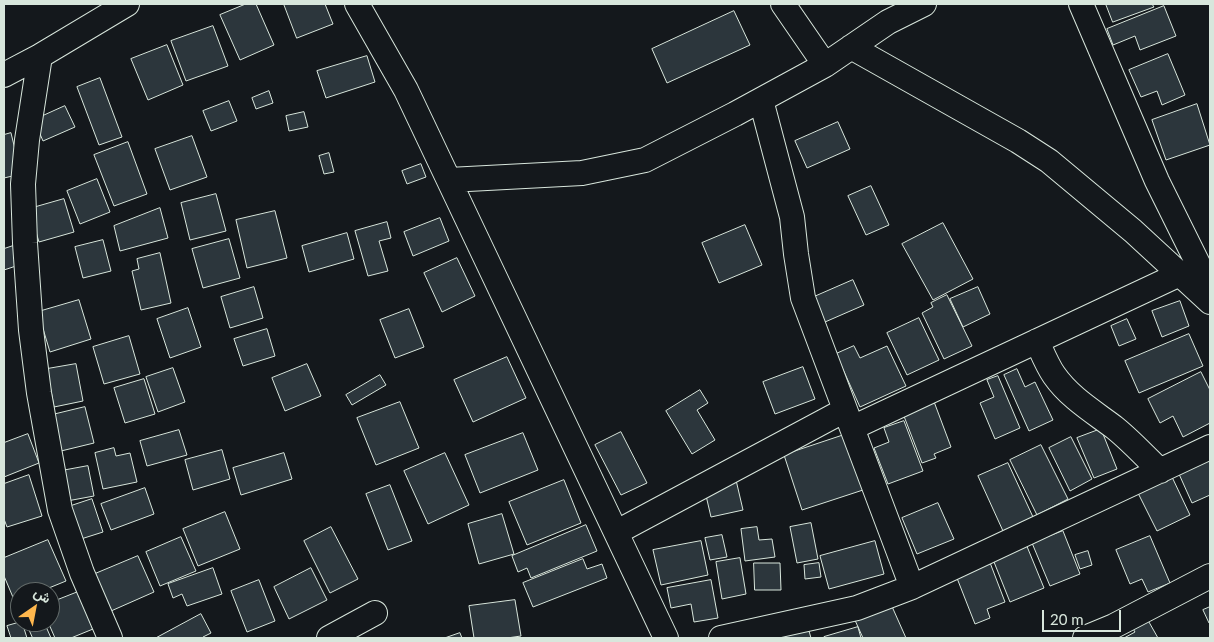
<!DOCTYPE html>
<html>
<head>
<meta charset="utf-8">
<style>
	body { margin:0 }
	#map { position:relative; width:1214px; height:642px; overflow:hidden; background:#14181c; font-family:Lato,Vazirmatn,sans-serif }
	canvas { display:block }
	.frame { position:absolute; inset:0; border:5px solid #d8e6dc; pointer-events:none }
	.north { position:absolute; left:10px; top:582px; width:50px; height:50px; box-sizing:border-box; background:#14181c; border:1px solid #626a69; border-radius:50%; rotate:33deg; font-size:14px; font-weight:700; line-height:20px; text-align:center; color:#d8e6dc }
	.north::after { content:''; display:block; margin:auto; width:18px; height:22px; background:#ffb74d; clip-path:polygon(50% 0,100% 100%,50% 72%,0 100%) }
	.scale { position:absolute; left:1042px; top:610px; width:79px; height:22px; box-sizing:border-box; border:2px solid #d8e6dc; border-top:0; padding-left:6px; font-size:15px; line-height:18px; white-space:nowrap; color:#d8e6dc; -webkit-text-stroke:4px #14181c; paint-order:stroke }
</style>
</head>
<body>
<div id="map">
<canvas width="1214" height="642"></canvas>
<div class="frame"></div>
<div class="north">ش</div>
<div class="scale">20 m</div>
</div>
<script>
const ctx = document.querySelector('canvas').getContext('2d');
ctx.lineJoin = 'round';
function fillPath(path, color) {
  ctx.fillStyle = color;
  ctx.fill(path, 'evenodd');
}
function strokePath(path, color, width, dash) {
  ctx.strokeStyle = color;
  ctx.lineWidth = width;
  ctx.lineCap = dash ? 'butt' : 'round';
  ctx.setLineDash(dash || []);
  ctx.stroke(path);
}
const building = new Path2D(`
	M246 4H256L274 45 240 60 220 15Z
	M284 4H325L333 24 297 38Z
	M1106 4H1152L1154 7 1113 22Z
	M1164 6 1176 36 1140 50 1135 36 1113 45 1107 29Z
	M734 11 750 45 667 83 652 49Z
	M213 26 228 66 186 81 171 41Z
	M167 45 183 85 148 100 131 59Z
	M1168 54 1185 95 1162 105 1157 91 1141 97 1129 70Z
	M367 56 375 82 326 98 317 71Z
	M100 78 122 137 99 145 77 87Z
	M269 91 273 103 256 109 252 98Z
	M229 101 237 121 211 131 203 111Z
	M1197 104 1210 145 1166 160 1152 120Z
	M65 106 75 127 43 141 34 120Z
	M304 112 308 127 289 131 286 116Z
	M838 122 850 149 807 168 795 141Z
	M11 133 21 174 4 178V135Z
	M192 136 207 177 170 190 155 149Z
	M128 142 147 194 114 206 94 155Z
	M329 153 334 172 324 174 319 156Z
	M421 164 426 177 407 184 402 171Z
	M97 179 110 212 80 224 67 191Z
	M871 186 889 225 866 235 848 196Z
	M216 194 226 231 190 240 181 203Z
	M64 199 74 232 39 242 29 209Z
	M160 208 168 238 120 251 114 226Z
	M275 211 287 258 247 268 236 220Z
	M440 218 449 241 413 256 404 232Z
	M387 222 391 238 379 241 388 271 368 276 355 231Z
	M943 223 973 279 933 300 902 244Z
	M745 225 762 265 719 283 702 243Z
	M347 233 354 259 309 272 302 246Z
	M229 239 240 278 203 288 192 249Z
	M103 240 111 271 83 278 75 247Z
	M16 245 22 264 4 270V249Z
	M160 253 171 303 141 310 132 271 139 269 137 259Z
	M457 258 475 296 442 312 424 273Z
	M853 280 864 305 825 322 814 297Z
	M254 287 263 318 230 328 221 297Z
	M978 287 990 314 963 327 950 299Z
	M947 295 972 346 944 359 922 313 933 307 931 303Z
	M79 300 91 339 50 352 38 312Z
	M1180 301 1189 326 1162 337 1152 311Z
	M188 308 201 347 170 358 157 319Z
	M409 309 424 347 395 358 380 320Z
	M919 318 939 360 907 375 887 333Z
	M1127 319 1136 339 1119 346 1111 326Z
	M267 329 275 356 243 366 234 339Z
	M1189 334 1203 366 1139 393 1125 361Z
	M129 336 140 374 104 384 93 347Z
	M854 346 860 358 887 346 906 386 860 407 836 354Z
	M507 357 526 398 473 422 454 380Z
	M76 364 83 401 54 407 47 369Z
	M307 364 321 396 285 411 272 378Z
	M803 367 815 399 775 414 763 382Z
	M173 368 185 402 158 412 146 377Z
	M1017 369 1025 387 1035 382 1053 420 1029 431 1004 375Z
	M1201 372 1210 390V423L1183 437 1173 416 1160 423 1148 399Z
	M380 375 386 385 352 405 346 395Z
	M998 376 1020 428 995 439 980 403 994 397 987 380Z
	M144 379 155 414 125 423 114 388Z
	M700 390 708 403 697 410 715 440 692 454 666 411Z
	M933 399 951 447 934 454 936 458 922 463 902 411Z
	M400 402 419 448 376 465 357 418Z
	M85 407 94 443 61 451 52 415Z
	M904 421 923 471 888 484 874 448 889 442 884 428Z
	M1101 429 1117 469 1094 478 1077 438Z
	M179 430 187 455 147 466 140 441Z
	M621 432 647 483 621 495 595 445Z
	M523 433 538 470 480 493 465 455Z
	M28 434 39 463 4 477V443Z
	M844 435 863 490 802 510 784 455Z
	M1071 437 1092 479 1070 491 1049 448Z
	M1041 445 1068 499 1037 515 1010 460Z
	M114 448 116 456 130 453 137 482 103 489 95 453Z
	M222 450 230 479 193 490 185 460Z
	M284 453 292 479 241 495 233 468Z
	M445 453 469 505 428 524 404 471Z
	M1210 460V495L1192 503 1179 474Z
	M1008 463 1033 517 1003 531 978 476Z
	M88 466 94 496 67 501 61 471Z
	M29 475 42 516 7 527 4 519V484Z
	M1172 477 1190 515 1157 531 1138 493Z
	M564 480 581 523 527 545 509 502Z
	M736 480 743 510 711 517 704 487Z
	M390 485 412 541 388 550 366 494Z
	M145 488 154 514 111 530 101 504Z
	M92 499 103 532 81 539 71 506Z
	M938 503 954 539 917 554 902 518Z
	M225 512 240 549 198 566 183 529Z
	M502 514 514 554 479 564 468 524Z
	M811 523 818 559 797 563 790 527Z
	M586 525 597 551 531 578 527 568 518 572 512 556Z
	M331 527 358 579 330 593 304 541Z
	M757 527 759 540 772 539 775 557 745 561 741 529Z
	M1063 531 1080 574 1050 586 1032 543Z
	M722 535 727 557 710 560 705 538Z
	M1150 536 1170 583 1148 592 1142 579 1130 584 1116 550Z
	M181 537 196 571 160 586 146 552Z
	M48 540 66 581 39 592H20V600L15 602 4 576V558Z
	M701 541 708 575 661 585 653 550Z
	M875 541 884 574 829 589 820 556Z
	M1026 544 1044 588 1010 602 992 557Z
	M1088 551 1092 565 1080 569 1075 555Z
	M138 556 154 592 111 611 95 574Z
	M740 558 746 594 722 599 716 562Z
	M583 559 587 569 602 564 607 578 533 607 523 583Z
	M989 560 1005 602 987 609 990 618 975 624 955 573Z
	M754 563H780L781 590H755Z
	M819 563 821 577 805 579 804 565Z
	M213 568 222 594 187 606 182 594 173 598 168 584Z
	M311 568 327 600 289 619 274 587Z
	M259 580 275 621 247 632 231 591Z
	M711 580 718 618 694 622 691 604 671 608 667 588Z
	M78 592 93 629 71 638H55L48 622H50V603Z
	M515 600 521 636 507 638H474L469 606Z
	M890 602 906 638H863L854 618Z
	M1210 607V622L1209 623 1203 610Z
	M201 614 211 633 203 637 204 638H156Z
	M1145 615 1158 638H1124L1135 632 1130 624Z
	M20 622H22L27 638H11L7 626Z
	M26 622H44L51 638H33Z
	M807 624 811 638H763Z
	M858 627 861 638H824V637Z
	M460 633 462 638H445Z`);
const street = new Path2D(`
	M357 4 406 90 666 638
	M783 4 825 65
	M1081 4 1157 181 1210 288
	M851 47 1018 141 1049 161 1133 231 1210 302
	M40 56 27 140 23 184 25 243 31 330 39 393 60 510 82 573 110 638
	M4 75 40 56 127 4
	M761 100 792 217 796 254 803 298 912 587
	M449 180 582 173 645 160 735 114 825 65 888 22 924 4
	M1037 341C1042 352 1047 365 1054 375 1070 398 1094 412 1115 428 1131 441 1145 456 1160 471
	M852 428 1180 274
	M617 532 845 410
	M329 638 375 613
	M721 638 857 608 912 587 1210 447
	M1085 638 1114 626 1210 576`);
fillPath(building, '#2c363c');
strokePath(building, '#d8e6dc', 1);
strokePath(street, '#d8e6dc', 26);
strokePath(street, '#14181c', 24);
</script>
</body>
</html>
